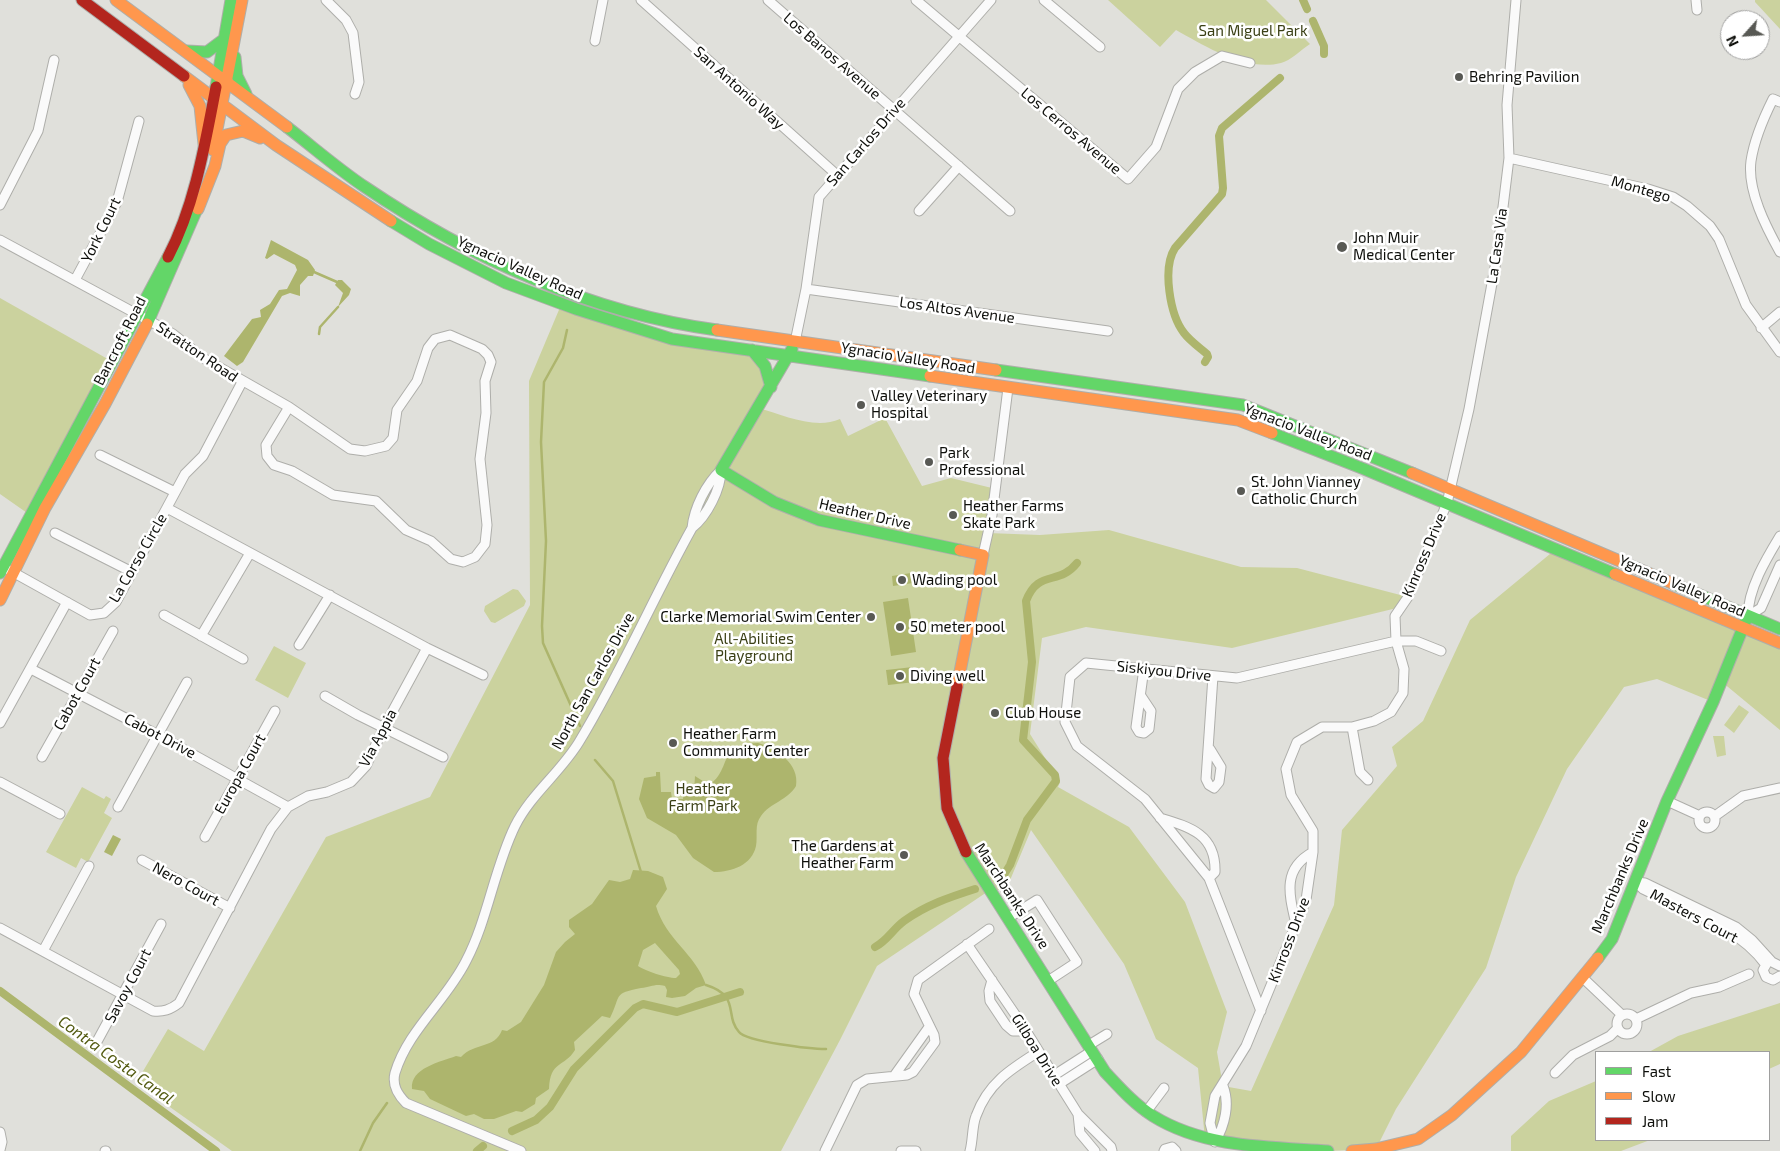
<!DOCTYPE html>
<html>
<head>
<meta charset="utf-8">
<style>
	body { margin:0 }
	#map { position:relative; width:1780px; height:1151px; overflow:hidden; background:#e0e0db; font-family:"Exo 2",sans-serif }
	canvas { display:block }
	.legend { position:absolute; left:1595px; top:1051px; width:175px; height:90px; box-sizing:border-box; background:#fff; border:1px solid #9f9f9e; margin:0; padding:6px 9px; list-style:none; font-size:15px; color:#0f100c }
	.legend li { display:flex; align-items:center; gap:10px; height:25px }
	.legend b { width:25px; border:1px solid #9f9f9e }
	.north { position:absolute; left:1720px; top:10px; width:50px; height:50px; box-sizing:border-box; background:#fff; border:1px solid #9f9f9e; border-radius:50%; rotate:244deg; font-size:14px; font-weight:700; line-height:20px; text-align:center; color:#0f100c }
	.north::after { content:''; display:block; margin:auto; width:18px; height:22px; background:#585954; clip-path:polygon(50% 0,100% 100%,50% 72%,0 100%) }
</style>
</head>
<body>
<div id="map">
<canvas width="1780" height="1151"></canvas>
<ul class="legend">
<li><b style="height:6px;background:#63d668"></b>Fast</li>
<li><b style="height:6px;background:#ff974d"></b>Slow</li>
<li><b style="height:6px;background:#b3261e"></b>Jam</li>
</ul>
<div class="north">N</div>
</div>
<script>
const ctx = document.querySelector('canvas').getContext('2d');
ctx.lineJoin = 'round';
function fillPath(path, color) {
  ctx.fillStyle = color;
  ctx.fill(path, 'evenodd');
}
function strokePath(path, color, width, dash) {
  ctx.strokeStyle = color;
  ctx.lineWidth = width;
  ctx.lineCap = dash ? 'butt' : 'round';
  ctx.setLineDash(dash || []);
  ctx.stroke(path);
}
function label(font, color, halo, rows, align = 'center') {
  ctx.font = font + ' "Exo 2",sans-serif';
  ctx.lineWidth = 5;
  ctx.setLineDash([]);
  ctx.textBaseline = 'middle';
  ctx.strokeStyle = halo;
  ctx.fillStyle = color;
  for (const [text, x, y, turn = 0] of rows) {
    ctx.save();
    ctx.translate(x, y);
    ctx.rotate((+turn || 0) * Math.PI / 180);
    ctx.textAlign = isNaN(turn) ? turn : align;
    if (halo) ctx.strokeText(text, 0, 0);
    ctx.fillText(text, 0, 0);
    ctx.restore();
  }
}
const green = new Path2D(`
	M1108 0H1266L1310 44C1302 49 1290 61 1281 63 1246 72 1205 46 1176 30L1160 47Z
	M1755 0H1780V29L1755 2Z
	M0 298 113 362 30 515 0 494Z
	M561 305 589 315 752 350 768 374 759 408C783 415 815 430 840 419L848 436 885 418 922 486 951 478 996 489 988 533 1040 535 1109 530 1241 567 1297 568 1408 597 1401 607 1232 648 1086 627 1042 638 1030 734 1060 782 1058 787 1129 827 1185 902 1227 1012 1217 1052 1223 1086 1251 1091 1334 905 1342 830 1397 766 1392 747 1423 721 1470 620 1556 549 1780 643V730L1722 682 1713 702 1657 679 1624 687 1567 769 1516 877 1486 968 1396 1109 1376 1149 1328 1151 1205 1139 1198 1068 1156 1039 1124 964 1031 830 1008 885 1000 890H990L877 966 840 1040 781 1151H232L136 1083 168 1029 204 1051 326 837 430 797 530 605 529 381Z
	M513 589 518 590 526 601 524 606 495 623 491 622 484 611 485 606Z
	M274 646 306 663 288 698 255 680Z
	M1739 705 1749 712 1734 733 1724 725Z
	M1713 736H1724L1726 755 1717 757Z
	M82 787 104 799 106 796 111 799 104 813 112 818 88 862 81 858 76 868 46 852Z
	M1780 1003V1064L1769 1069V1052H1649L1678 1036Z
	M1596 1081V1140H1650L1621 1151H1511V1136L1549 1101Z`);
const water = new Path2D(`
	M271 240 308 260 315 270 313 276H308L300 285V296L290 293 282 296 243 362 237 366 224 356 252 319 261 317 260 310 270 304 279 290 287 289 297 270 295 265 274 254 267 259 265 258Z
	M338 280H342L351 289 349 295 338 307 343 293 335 285Z
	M911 573 913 583 893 586 892 576Z
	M908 598 916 652 891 656 883 602Z
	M913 667 915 682 888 685 886 670Z
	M758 743C776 748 800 764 796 786 788 800 770 803 761 816 754 825 758 836 756 846 752 865 732 872 714 872L693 858 676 835 647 818 639 799 644 778 656 776V772H660L661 792H671L672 799H683L684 792H694L695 776 709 785C733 769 716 744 758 743Z
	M113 835 121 839 112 856 104 852Z
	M633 870 648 871 663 877 667 889 656 906C666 940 695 953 706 985L696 988 685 996 672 998 666 997 667 990 665 986C655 983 651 987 641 988 612 994 622 994 610 1018L602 1016 574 1042 575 1050C564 1068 550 1060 549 1089L536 1098 535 1104 522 1112 516 1111 494 1119H484L474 1114 466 1116 430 1099 424 1091 412 1089C410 1068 440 1062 456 1056L461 1057C475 1042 495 1049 502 1030L507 1031 521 1022 544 985 556 952 565 942 575 934 569 927V920L592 904 609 880 620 882 630 879ZM655 943 679 970 680 974 676 978C666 978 646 971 638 966L643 950Z`);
const stream = new Path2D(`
	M314 272 337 282
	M567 330 563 348 544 382 541 442 546 541 542 626 543 643 580 726
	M319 334 320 327 338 307
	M595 760 613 781 641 872
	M706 985C741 996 724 1015 739 1032 747 1042 812 1049 826 1049
	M360 1151 373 1123 387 1103`);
const canal = new Path2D(`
	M1303 0 1307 9
	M1313 21 1324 46V54
	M1205 362 1208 357 1207 354C1199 347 1190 341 1184 333 1170 315 1162 268 1175 248L1222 194 1223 188 1219 136 1222 128 1280 78
	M1000 881 1010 865 1027 820 1056 781 1055 775 1023 740 1032 662 1026 601C1038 569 1059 586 1077 563
	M875 947C887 941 893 929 904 921 926 905 950 897 975 889
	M0 991 216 1151
	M512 1131 536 1120 550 1107 574 1069 635 1008 643 1004 677 1012 740 992
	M477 1151 483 1146`);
const street = new Path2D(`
	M326 0 346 20 353 33 359 82 355 94
	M641 0 837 175
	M768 0 1010 211
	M916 0 1128 179 1156 147 1178 89 1195 72 1222 56 1250 63
	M1044 0 1100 47
	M1696 0 1697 10
	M595 41 603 0
	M1780 102 1773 99C1764 117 1754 141 1751 161 1747 190 1766 227 1780 252
	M1509 158 1648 189 1673 197 1687 206 1710 226 1719 239 1746 305 1780 352
	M0 205 38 131 54 60
	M919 211 959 166
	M0 240 157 325 173 334 203 358 289 407
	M75 280 117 202 139 121
	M806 289 1108 331
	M1761 328 1780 312
	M450 335 482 349 488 355 491 362 485 381 486 413 480 459 487 525 485 544 475 557 463 562 451 559 431 541 406 530 376 501 333 495 292 471 274 465 267 456 266 445 289 407 350 449 365 451 386 446 393 438 397 410 417 381 428 348 435 339Z
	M795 342 806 289 819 197 991 0
	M100 455 175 492
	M721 470C721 489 707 516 692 528 694 508 706 484 721 470Z
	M167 508 427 648 483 675
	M55 533 132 572
	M983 555 992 515 1008 388
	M9 570 90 615 104 613 116 602 185 474 203 456 242 382
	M164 615 243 659
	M1748 616C1748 589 1766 559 1780 536
	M1748 616 1761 608 1780 565
	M201 636 250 553
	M299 645 330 595
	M31 669 158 735 288 807
	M325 696 358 715 443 757
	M1141 696 1151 711 1149 729 1144 733 1139 732 1136 727 1144 668
	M0 723 67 602
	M1352 727 1360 772 1368 780
	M1210 749 1221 767 1219 782 1214 788 1209 785 1206 779 1213 676
	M42 757 113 631
	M0 782 60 814
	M1667 801 1700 816
	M118 807 187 682
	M1699 820a8 8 0 1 1 16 0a8 8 0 1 1-16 0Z
	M1715 816 1743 796 1780 788
	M1160 818C1191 827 1216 835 1215 872L1209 878
	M205 837 275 711
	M142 860 230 908
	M1636 882 1643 889C1685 910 1738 926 1766 965L1763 970 1766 977 1773 980 1780 976
	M1636 882 1645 883 1736 927 1752 940 1772 962 1780 966
	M1008 918 1037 900 1077 962 1048 981
	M1296 924C1289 894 1282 869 1313 852
	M0 928 153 1011C163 1012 170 1010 179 1003L271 829 288 807 308 796 327 792 351 782 366 766 384 727 427 648
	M967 944 1021 1023 1078 1114 1111 1147 1112 1151
	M43 951 89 866
	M1583 978 1622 1015
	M992 980 989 991 990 1001 1006 1025 1013 1031H1026
	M1261 1011 1209 878 1145 799 1077 746 1065 722 1070 677 1086 663 1237 678 1396 641H1416L1441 651
	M1617 1024a10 10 0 1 1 20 0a10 10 0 1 1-20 0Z
	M1636 1019 1691 993 1719 987 1749 974
	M1089 1045 1107 1034
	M94 1047 161 924
	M1555 1073 1573 1055 1610 1036 1618 1028
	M894 1076 929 1027
	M1053 1076 1092 1051
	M1059 1084 1098 1059
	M1223 1086C1230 1104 1225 1125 1215 1142L1210 1123 1215 1096 1246 1046 1306 900 1313 852V831L1291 795 1286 769 1297 742 1322 727H1352L1374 721 1391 712 1403 693 1404 669 1396 641 1395 616 1408 597 1447 503 1469 409 1497 256 1509 158 1507 105 1516 0
	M1146 1112 1164 1088
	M1078 1114 1080 1133 1095 1151
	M0 1132 2 1142 0 1150
	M105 1151H106
	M521 1151 406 1103C397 1094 392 1085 395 1073 408 1030 446 1001 466 961 488 919 494 869 515 826 531 794 560 773 579 742 621 673 653 598 692 528
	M825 1151 857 1085 867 1079 907 1075 913 1072 935 1042 934 1035 914 994 918 980 989 929
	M901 1151H916
	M970 1151C973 1140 972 1126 976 1116 988 1083 1011 1069 1038 1052
	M1164 1151 1165 1149 1172 1147 1176 1151`);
const fast = new Path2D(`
	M187 51 207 52 223 40
	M235 57 237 76 246 94
	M216 87 231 0
	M287 127C313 147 338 169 365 187 470 258 591 313 717 330
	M391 221 429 244 506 283 576 309 672 339 930 376
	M147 324 200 202
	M792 349 721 470 774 502 819 520 960 550
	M752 350 765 366 771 387
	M996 370 1243 405 1412 473
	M1272 433 1364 469 1615 574
	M0 573 168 257
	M1674 584 1780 629
	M966 852 1105 1072C1120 1088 1134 1104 1153 1116 1204 1148 1270 1147 1328 1151
	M1598 958 1612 939 1667 801 1713 702 1746 620`);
const slow = new Path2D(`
	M116 0 287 127
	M184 76 276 145 391 221
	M189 85 200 106 204 144
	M213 150 242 0
	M198 209 215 166 220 144 226 135 243 131 260 138
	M717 330 996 370
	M930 376 1238 420 1272 433
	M1412 473 1674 584
	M1615 574 1780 643
	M0 600 45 508 105 404 147 324
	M957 687 983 555 960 550
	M1352 1151 1376 1149 1418 1139 1452 1115 1521 1052 1598 958`);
const jam = new Path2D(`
	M82 0 184 76
	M168 257C195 205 205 144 216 87
	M957 687 943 758 947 808 966 852`);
const markers = [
	[1459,77,5,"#585954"],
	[1342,247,6,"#585954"],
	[861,405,5,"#585954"],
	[929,462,5,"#585954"],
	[1241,491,5,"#585954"],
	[953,515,5,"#585954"],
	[902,580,5,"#585954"],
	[871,617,5,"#585954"],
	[900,627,5,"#585954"],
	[900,676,5,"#585954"],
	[995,713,5,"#585954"],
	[673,743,5,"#585954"],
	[904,855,5,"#585954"]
];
const parkNames = [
	["San Miguel Park",1253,31],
	["All-Abilities",754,639],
	["Playground",754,656],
	["Heather",703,789],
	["Farm Park",703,806]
];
const streetNames = [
	["Los Banos Avenue",832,56,41],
	["San Antonio Way",739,88,42],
	["Los Cerros Avenue",1071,131,40],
	["San Carlos Drive",866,142,-49],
	["Montego",1641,189,16],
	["York Court",101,230,-64],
	["La Casa Via",1497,246,-82],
	["Ygnacio Valley Road",520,268,24],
	["Los Altos Avenue",957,310,8],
	["Bancroft Road",120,341,-63],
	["Stratton Road",197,352,34],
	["Ygnacio Valley Road",908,358,9],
	["Ygnacio Valley Road",1308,432,21],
	["Heather Drive",865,514,13],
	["Kinross Drive",1424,555,-67],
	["La Corso Circle",138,558,-60],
	["Ygnacio Valley Road",1682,586,23],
	["Siskiyou Drive",1164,671,6],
	["North San Carlos Drive",593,681,-61],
	["Cabot Court",77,694,-61],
	["Cabot Drive",160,736,28],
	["Via Appia",378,738,-62],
	["Europa Court",240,774,-61],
	["Marchbanks Drive",1620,876,-67],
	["Nero Court",186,884,29],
	["Marchbanks Drive",1012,896,57],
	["Masters Court",1694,916,28],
	["Kinross Drive",1289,940,-69],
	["Savoy Court",128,986,-62],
	["Gilboa Drive",1037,1050,58]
];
const poiNames = [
	["Behring Pavilion",1469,77],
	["John Muir",1353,238],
	["Medical Center",1353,255],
	["Valley Veterinary",871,396],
	["Hospital",871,413],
	["Park",939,453],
	["Professional",939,470],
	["St. John Vianney",1251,482],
	["Catholic Church",1251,499],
	["Heather Farms",963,506],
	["Skate Park",963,523],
	["Wading pool",912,580],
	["Clarke Memorial Swim Center",861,617,"right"],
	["50 meter pool",910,627],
	["Diving well",910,676],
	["Club House",1005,713],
	["Heather Farm",683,734],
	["Community Center",683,751],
	["The Gardens at",894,846,"right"],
	["Heather Farm",894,863,"right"]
];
const waterNames = [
	["Contra Costa Canal",116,1060,36]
];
fillPath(green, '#cbd29e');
fillPath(water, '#adb56d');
strokePath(stream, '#adb56d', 2.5);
strokePath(canal, '#adb56d', 8);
strokePath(street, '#aeaeaa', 11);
strokePath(fast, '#aeaeaa', 13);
strokePath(slow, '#aeaeaa', 13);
strokePath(jam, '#aeaeaa', 13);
strokePath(street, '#fafafa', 9);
strokePath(fast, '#63d668', 11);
strokePath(slow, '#ff974d', 11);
strokePath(jam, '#b3261e', 11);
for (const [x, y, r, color] of markers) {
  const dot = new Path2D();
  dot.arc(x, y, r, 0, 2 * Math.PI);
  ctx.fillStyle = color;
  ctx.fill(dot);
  strokePath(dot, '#fff', 2);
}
label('15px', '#3a3f15', '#fff', parkNames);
label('15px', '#0f100c', '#fff', streetNames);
label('15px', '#0f100c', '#fff', poiNames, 'left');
label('italic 16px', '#525a10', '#fff', waterNames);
</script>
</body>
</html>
